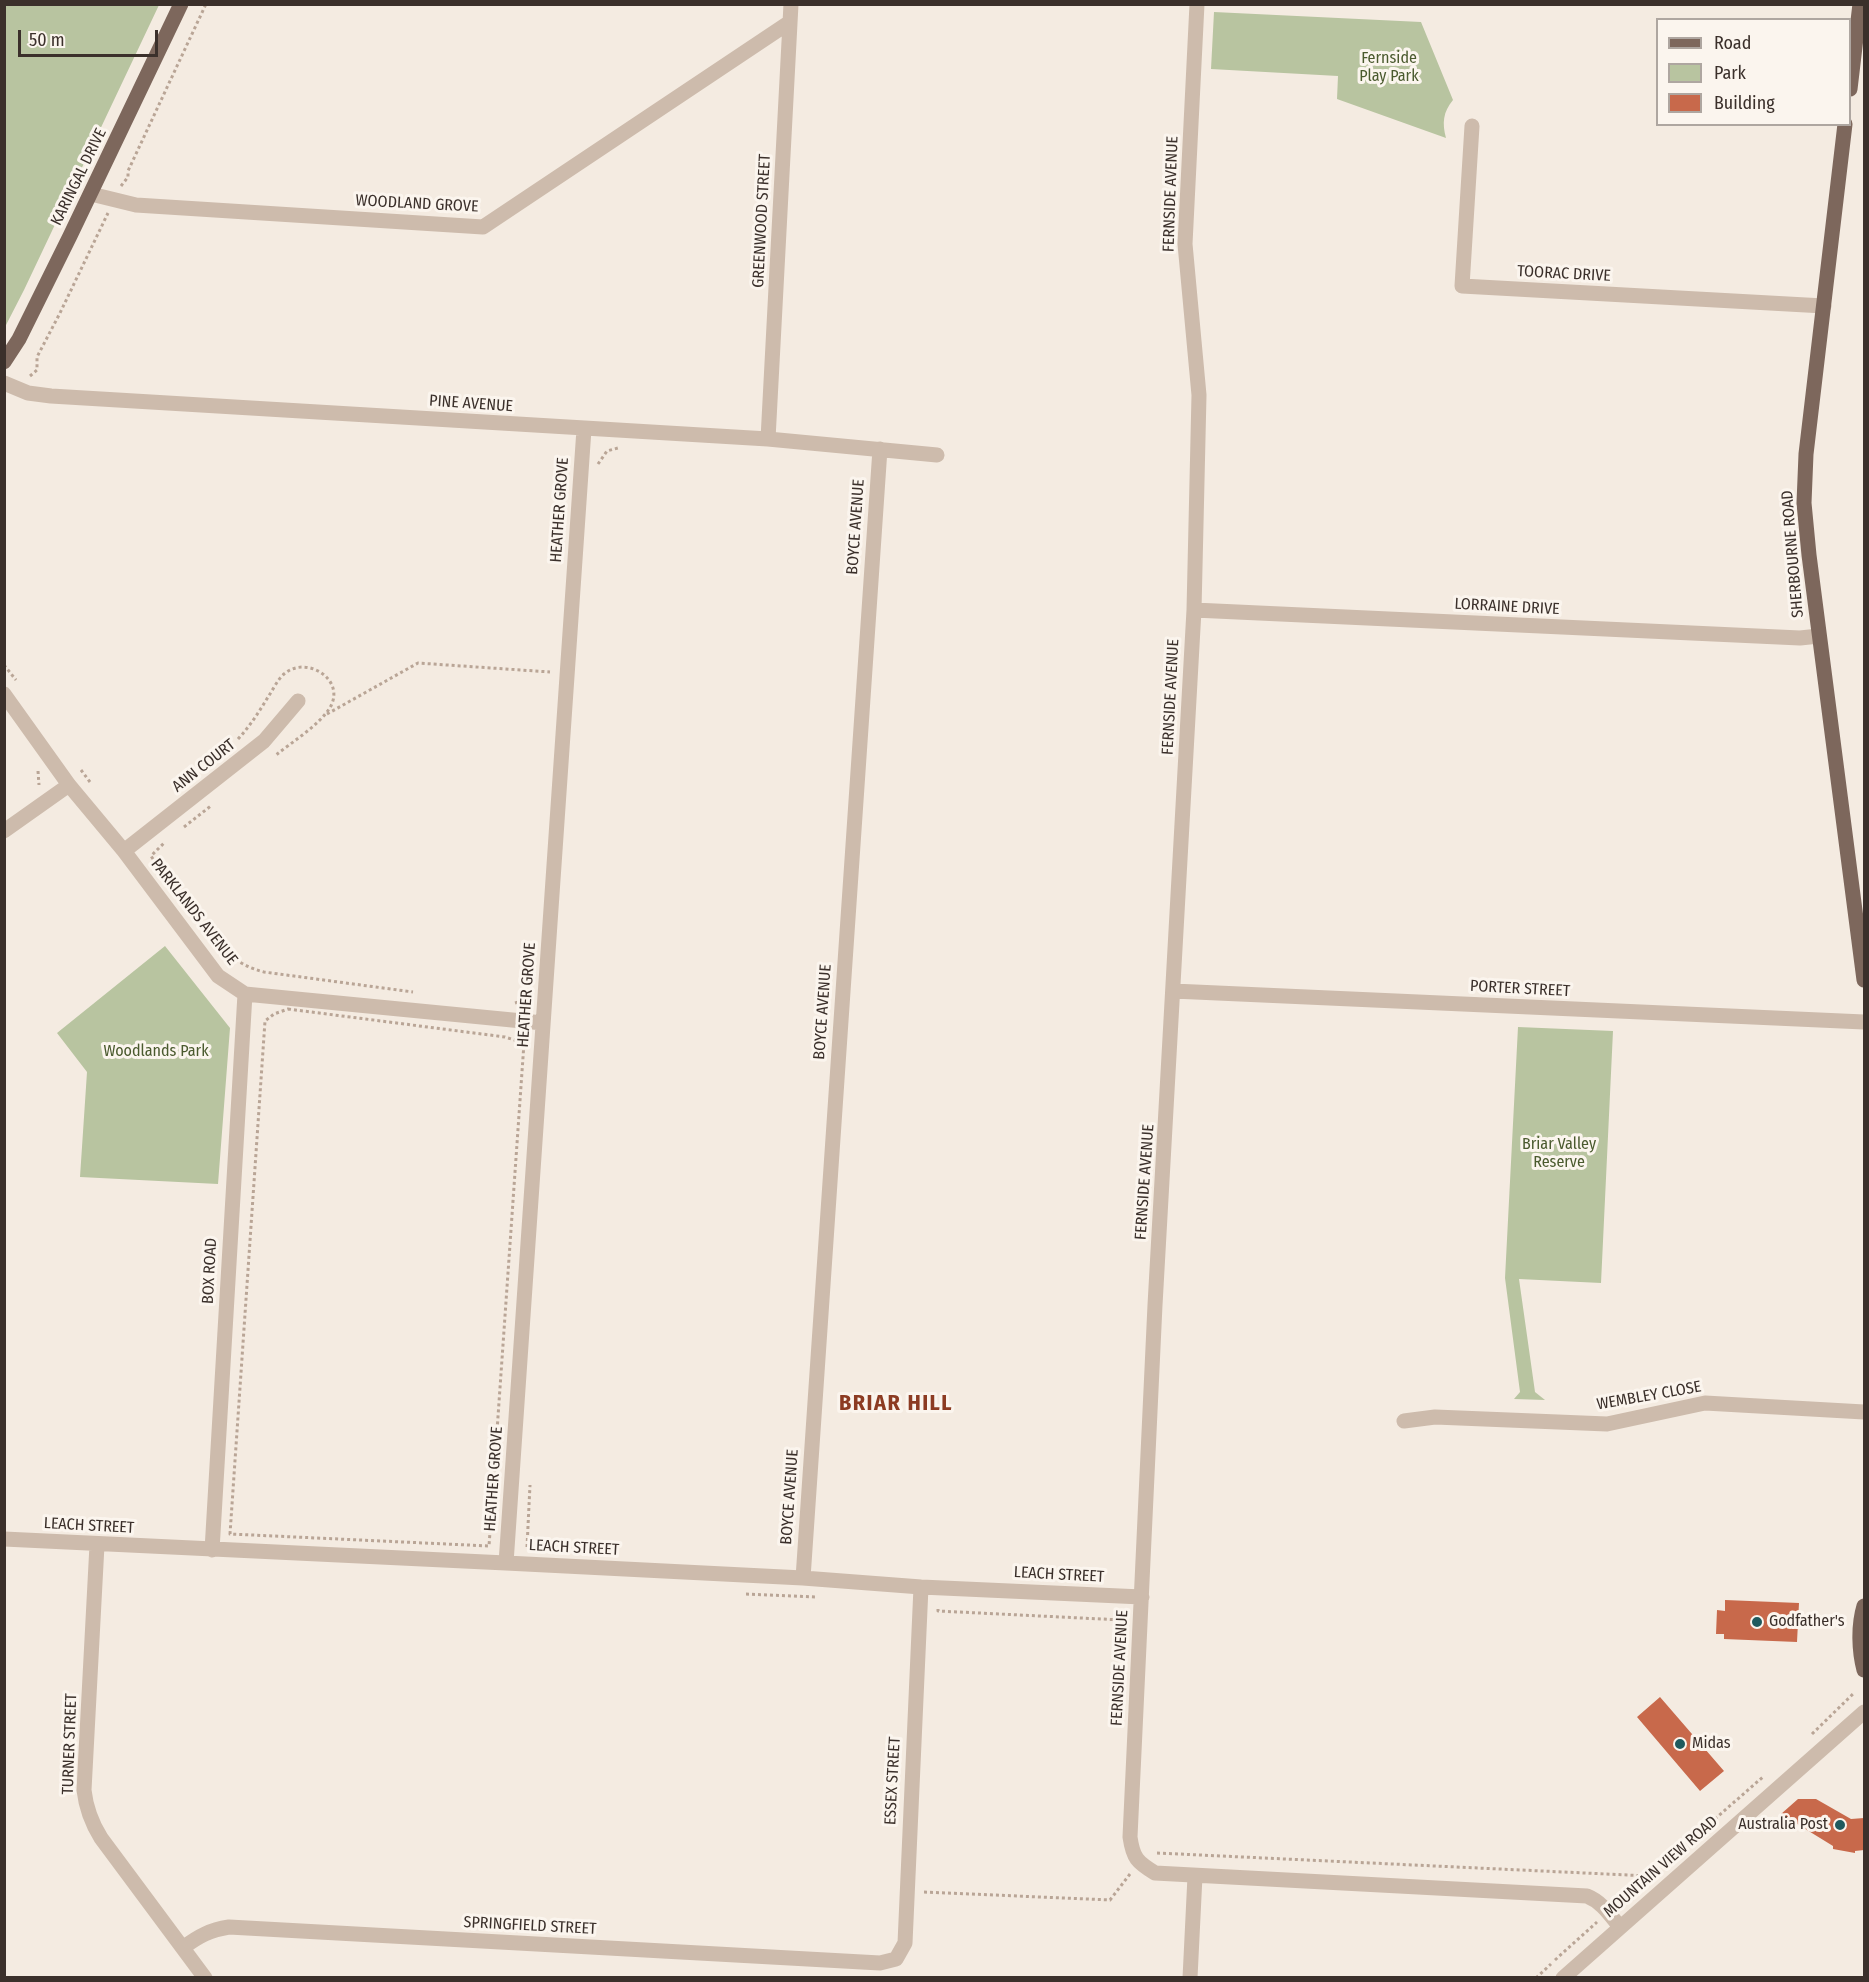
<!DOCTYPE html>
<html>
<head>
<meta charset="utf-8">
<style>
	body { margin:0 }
	#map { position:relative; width:1869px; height:1982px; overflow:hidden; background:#f4ebe1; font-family:"Fira Sans Condensed",sans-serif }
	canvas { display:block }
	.frame { position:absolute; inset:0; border:6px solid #3b302b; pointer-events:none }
	.legend { position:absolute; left:1656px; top:18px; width:195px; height:108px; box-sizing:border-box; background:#fbf5ee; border:2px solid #aea6a0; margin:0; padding:8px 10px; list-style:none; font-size:18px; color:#3b302b }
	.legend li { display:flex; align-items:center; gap:12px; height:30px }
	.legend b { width:30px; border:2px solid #aea6a0 }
	.scale { position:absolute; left:18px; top:30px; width:140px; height:27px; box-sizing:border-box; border:3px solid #3b302b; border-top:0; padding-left:8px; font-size:18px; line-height:21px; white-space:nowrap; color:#3b302b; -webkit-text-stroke:4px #fbf5ee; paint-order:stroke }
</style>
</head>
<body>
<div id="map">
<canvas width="1869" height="1982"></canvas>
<div class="frame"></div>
<ul class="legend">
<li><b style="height:8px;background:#7d675c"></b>Road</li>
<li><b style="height:16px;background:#b8c4a0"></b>Park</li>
<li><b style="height:16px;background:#c8694b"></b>Building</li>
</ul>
<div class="scale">50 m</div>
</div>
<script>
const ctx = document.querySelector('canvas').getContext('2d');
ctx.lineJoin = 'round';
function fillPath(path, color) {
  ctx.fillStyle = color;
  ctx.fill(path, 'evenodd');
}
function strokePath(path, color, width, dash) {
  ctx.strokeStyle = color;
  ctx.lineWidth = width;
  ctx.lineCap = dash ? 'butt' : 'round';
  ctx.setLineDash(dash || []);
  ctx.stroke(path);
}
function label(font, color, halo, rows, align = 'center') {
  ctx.font = font + ' "Fira Sans Condensed",sans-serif';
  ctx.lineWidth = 6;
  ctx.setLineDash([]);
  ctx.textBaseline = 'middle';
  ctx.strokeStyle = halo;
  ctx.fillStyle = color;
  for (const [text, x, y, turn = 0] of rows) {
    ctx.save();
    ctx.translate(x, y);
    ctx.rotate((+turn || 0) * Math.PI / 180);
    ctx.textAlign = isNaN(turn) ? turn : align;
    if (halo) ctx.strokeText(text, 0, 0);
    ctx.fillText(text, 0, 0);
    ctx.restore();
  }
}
const green = new Path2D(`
	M5 4 159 5 24 290 5 327Z
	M1214 12 1421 22 1453 100C1443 112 1442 123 1446 138L1337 99 1338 76 1211 69Z
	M165 946 230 1028 218 1184 80 1177 87 1072 57 1033Z
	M1518 1027 1613 1031 1601 1283 1519 1279 1535 1392 1545 1400 1514 1399 1520 1392 1505 1278Z`);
const building = new Path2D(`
	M1725 1600 1799 1603 1797 1642 1724 1639V1634H1716L1717 1610 1725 1611Z
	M1660 1697 1724 1771 1700 1791 1637 1717Z
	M1798 1799H1816L1851 1819 1864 1818V1850L1855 1851V1853L1833 1849V1846L1781 1814Z`);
const path = new Path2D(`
	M121 186 128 177V171L206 4
	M30 376 37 370V357L60 313 108 213
	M598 464 607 451 618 448
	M4 665 16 680
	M327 714 418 663 550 672
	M238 739C250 726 259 712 268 697 273 690 277 680 284 674 307 654 348 681 329 709 318 726 292 742 276 755
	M81 770 90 782
	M38 771 39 785
	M184 827 212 805
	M153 859 151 856 165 842
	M210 934C225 953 240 966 264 972L413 992
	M515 1003 528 999
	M288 1009 505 1037 524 1043 489 1546 230 1534 265 1021 274 1014Z
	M527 1547 530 1485
	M746 1594 815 1597
	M938 1609V1611L1122 1620
	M1812 1734 1853 1694
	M1157 1853 1649 1876
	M924 1892 1110 1900 1130 1874
	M1620 1902 1764 1776
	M1555 1960 1597 1922
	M1536 1978 1551 1964`);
const minor = new Path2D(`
	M1197 4 1185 244 1199 395 1194 610 1155 1305 1130 1837C1133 1858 1137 1862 1155 1873L1587 1896C1602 1902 1610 1915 1620 1927
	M1472 126 1462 286 1824 306
	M91 194 136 205 483 227 790 22
	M4 383 28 393 51 396 768 439 937 455
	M768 439 791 4
	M1194 610 1800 638 1819 636
	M4 694 69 785 124 851 218 976 245 994 543 1023
	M4 831 69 785
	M124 851 264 741 298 701
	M1173 991 1864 1022
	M1404 1421 1435 1417 1607 1424 1705 1403 1864 1412
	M4 1539 506 1563 803 1578 921 1587 1142 1597
	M97 1545 84 1790C86 1808 91 1822 101 1838L205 1978
	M212 1550 245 994
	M506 1563 584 429
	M803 1578 880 449
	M184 1947C199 1936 210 1930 229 1927L880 1963 896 1959 905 1943 921 1587
	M1190 1978 1195 1876
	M1563 1978 1864 1712`);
const major = new Path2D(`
	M1850 89 1860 4
	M1845 124 1806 454 1804 503 1809 555 1864 980
	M4 362 19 339 70 236 181 4
	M1864 1606C1858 1626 1859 1651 1864 1670`);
const markers = [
	[1757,1622,6,"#1f5a5e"],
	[1680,1744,6,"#1f5a5e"],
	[1840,1825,6,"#1f5a5e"]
];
const parkNames = [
	["Fernside",1389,59],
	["Play Park",1389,77],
	["Woodlands Park",156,1052],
	["Briar Valley",1559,1145],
	["Reserve",1559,1163]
];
const streetNames = [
	["KARINGAL DRIVE",79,177,-64],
	["FERNSIDE AVENUE",1171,194,-88],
	["WOODLAND GROVE",417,204,3],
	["GREENWOOD STREET",762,221,-87],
	["TOORAC DRIVE",1564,274,3],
	["PINE AVENUE",471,404,4],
	["HEATHER GROVE",560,510,-86],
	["BOYCE AVENUE",856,527,-86],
	["SHERBOURNE ROAD",1793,554,-95],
	["LORRAINE DRIVE",1507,607,3],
	["FERNSIDE AVENUE",1171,697,-87],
	["ANN COURT",204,766,-38],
	["PARKLANDS AVENUE",194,912,52],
	["PORTER STREET",1520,989,3],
	["HEATHER GROVE",527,995,-86],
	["BOYCE AVENUE",823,1012,-86],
	["FERNSIDE AVENUE",1145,1182,-86],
	["BOX ROAD",210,1271,-87],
	["WEMBLEY CLOSE",1649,1396,-10],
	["HEATHER GROVE",494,1479,-86],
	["BOYCE AVENUE",790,1497,-86],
	["LEACH STREET",89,1526,3],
	["LEACH STREET",574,1548,3],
	["LEACH STREET",1059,1575,3],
	["FERNSIDE AVENUE",1120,1668,-87],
	["TURNER STREET",70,1744,-88],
	["ESSEX STREET",893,1781,-87],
	["MOUNTAIN VIEW ROAD",1661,1867,-41],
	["SPRINGFIELD STREET",530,1926,3]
];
const poiNames = [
	["Godfather's",1769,1622],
	["Midas",1692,1744],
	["Australia Post",1828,1825,"right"]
];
const districtNames = [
	["BRIAR HILL",896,1404]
];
fillPath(green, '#b8c4a0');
fillPath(building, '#c8694b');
strokePath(path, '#b9a596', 3, [3, 3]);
strokePath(minor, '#cdbbac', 15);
strokePath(major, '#7d675c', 15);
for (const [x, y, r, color] of markers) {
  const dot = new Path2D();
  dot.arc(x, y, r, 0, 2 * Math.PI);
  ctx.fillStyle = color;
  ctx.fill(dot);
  strokePath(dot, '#fbf5ee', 2);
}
label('16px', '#4a5a2e', '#fbf5ee', parkNames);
label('16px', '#3b302b', '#fbf5ee', streetNames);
label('16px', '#3b302b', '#fbf5ee', poiNames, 'left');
ctx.letterSpacing = '1.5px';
label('bold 22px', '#8c3b22', '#fbf5ee', districtNames);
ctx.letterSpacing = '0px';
</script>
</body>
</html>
